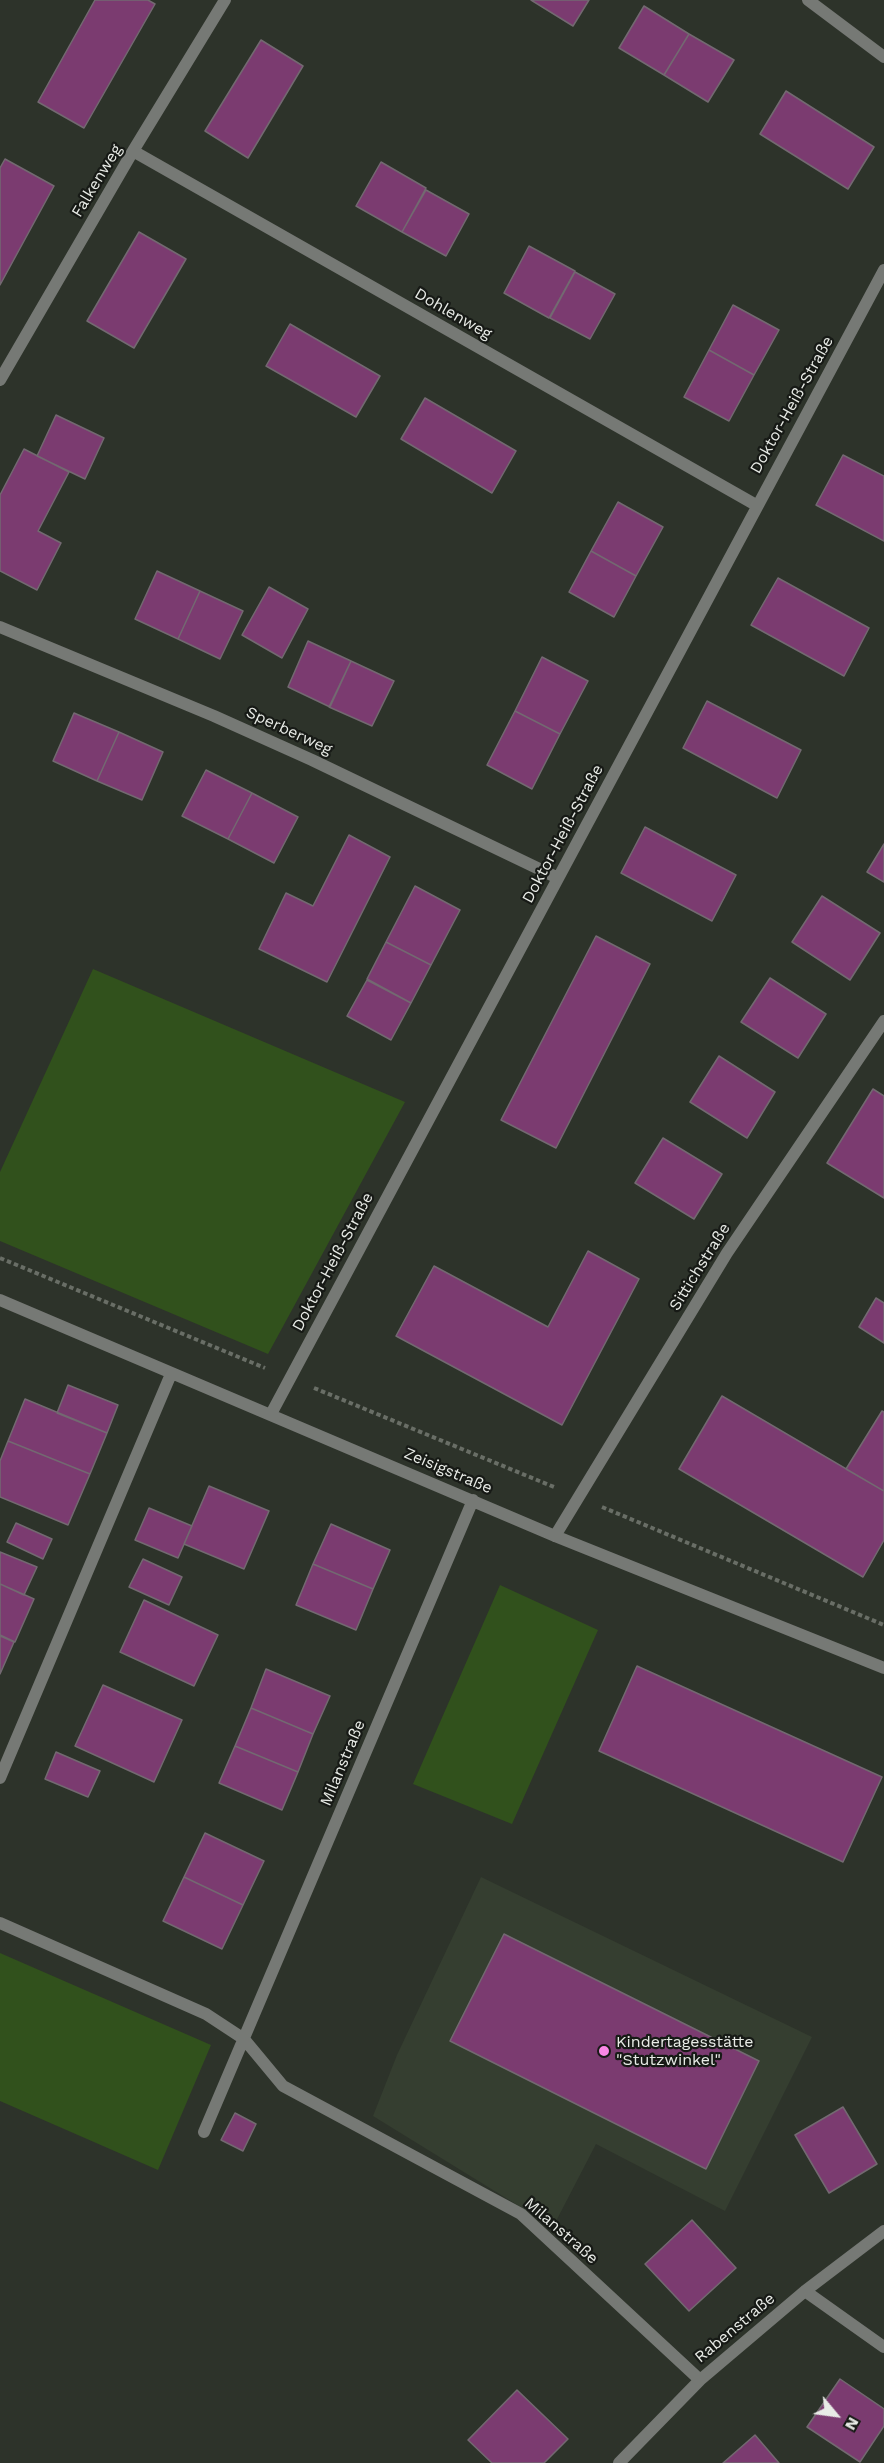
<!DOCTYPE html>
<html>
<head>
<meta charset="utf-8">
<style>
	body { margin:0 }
	#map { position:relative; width:884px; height:2463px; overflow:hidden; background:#2d332a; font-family:"Work Sans",sans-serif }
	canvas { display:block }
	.north { position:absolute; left:806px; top:2385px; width:60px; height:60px; -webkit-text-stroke:4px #171a16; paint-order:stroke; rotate:119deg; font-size:16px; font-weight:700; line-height:24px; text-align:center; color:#e8ebe6 }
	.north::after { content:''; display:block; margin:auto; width:21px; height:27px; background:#e8ebe6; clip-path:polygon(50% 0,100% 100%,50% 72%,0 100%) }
</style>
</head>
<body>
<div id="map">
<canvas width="884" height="2463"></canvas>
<div class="north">N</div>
</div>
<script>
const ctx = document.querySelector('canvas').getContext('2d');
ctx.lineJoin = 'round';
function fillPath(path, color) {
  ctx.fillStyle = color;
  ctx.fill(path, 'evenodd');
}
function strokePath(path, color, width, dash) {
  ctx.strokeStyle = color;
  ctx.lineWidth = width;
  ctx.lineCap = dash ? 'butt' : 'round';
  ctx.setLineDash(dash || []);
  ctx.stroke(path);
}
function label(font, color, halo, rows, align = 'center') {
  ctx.font = font + ' "Work Sans",sans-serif';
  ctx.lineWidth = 4.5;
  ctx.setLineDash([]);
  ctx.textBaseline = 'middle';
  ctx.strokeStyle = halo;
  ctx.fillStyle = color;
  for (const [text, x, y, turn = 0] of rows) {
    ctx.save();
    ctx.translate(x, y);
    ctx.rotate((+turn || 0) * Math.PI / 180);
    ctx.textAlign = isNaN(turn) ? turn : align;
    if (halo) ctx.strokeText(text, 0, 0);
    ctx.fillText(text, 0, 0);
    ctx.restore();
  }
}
const built = new Path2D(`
	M481 1877 812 2037 725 2211 596 2144 553 2227 373 2116 397 2055Z`);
const green = new Path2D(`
	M93 969 405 1102 268 1354 0 1241V1172Z
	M500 1585 598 1630 512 1824 413 1784Z
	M0 1953 211 2045 158 2170 0 2101Z`);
const building = new Path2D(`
	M95 0H148L155 4 84 128 38 102Z
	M531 0H589L573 26Z
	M644 6 689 34 664 75 619 48Z
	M689 34 734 60 708 102 664 75Z
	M261 40 303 66 248 158 205 131Z
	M786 91 874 147 848 189 760 134Z
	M5 159 54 186 0 285V168Z
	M381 162 426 188 402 232 356 206Z
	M426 190 469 214 446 256 402 232Z
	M139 232 186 259 134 348 87 321Z
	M529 246 575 271 549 318 504 293Z
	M575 272 615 294 590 339 550 318Z
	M733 305 779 330 754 375 709 350Z
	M290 324 380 376 356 417 266 366Z
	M709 350 754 375 729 421 684 397Z
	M425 398 516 451 492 493 401 439Z
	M56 415 104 438 85 479 37 456Z
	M24 449 69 472 38 531 61 543 37 590 0 571V495Z
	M843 455 884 476V541L816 505Z
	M618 502 663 527 636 576 591 551Z
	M591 551 636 576 614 617 569 592Z
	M157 571 200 591 178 639 135 619Z
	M778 578 869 628 844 676 751 625Z
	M269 587 308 609 282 658 242 635Z
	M200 591 243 611 220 659 178 639Z
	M308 641 351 661 330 707 288 687Z
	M542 657 588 681 560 734 515 711Z
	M351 661 394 681 372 726 329 707Z
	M707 701 801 750 777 798 683 748Z
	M515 711 560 734 532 789 487 765Z
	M74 713 119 732 97 781 53 761Z
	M119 732 163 752 142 800 97 781Z
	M206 770 252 793 228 839 182 816Z
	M252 793 298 817 274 863 228 839Z
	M645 827 736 875 712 921 621 873Z
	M349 835 390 857 327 982 259 949 286 893 313 906Z
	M884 844V882L867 872Z
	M415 886 460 910 431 965 386 942Z
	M822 896 880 933 850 980 792 942Z
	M596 936 650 964 556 1148 501 1120Z
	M386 942 431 965 411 1003 367 979Z
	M770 978 826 1014 798 1058 741 1022Z
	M367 980 411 1003 391 1040 347 1016Z
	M719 1056 775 1092 747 1138 690 1102Z
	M873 1089 884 1096V1198L827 1163Z
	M663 1138 722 1174 694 1219 635 1183Z
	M588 1251 639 1279 562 1425 396 1336 434 1266 548 1327Z
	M876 1298 884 1303V1343L859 1327Z
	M68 1385 118 1405 107 1433 57 1413Z
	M722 1396 884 1491V1540L863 1577 679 1469Z
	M25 1399 107 1433 90 1474 8 1441Z
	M882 1411 884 1412V1491L846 1469Z
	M8 1441 90 1474 68 1525 0 1497V1461Z
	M209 1486 269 1511 244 1569 184 1544Z
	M149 1508 192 1526 178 1558 135 1540Z
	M16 1523 52 1539 43 1559 7 1542Z
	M331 1524 390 1550 373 1589 313 1564Z
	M0 1552 37 1567 24 1595 0 1584Z
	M143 1559 182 1577 169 1605 129 1587Z
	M313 1564 373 1589 356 1630 296 1605Z
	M0 1584 34 1599 15 1642 0 1635Z
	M144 1600 218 1635 194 1686 120 1652Z
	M0 1636 14 1642 0 1674Z
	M637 1666 882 1777 843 1862 599 1751Z
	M266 1669 330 1696 313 1734 251 1708Z
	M103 1685 182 1720 154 1782 75 1746Z
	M251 1708 313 1734 298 1772 235 1746Z
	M235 1746 298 1772 282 1810 219 1783Z
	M56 1752 100 1771 88 1797 45 1779Z
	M205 1833 264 1861 243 1905 184 1877Z
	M184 1877 243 1905 222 1949 163 1921Z
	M504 1934 759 2061 706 2169 450 2041Z
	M843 2107 877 2164 829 2193 795 2135Z
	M235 2113 256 2124 243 2151 221 2140Z
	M692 2220 736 2268 689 2311 645 2264Z
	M840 2379 884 2409V2426L860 2462 807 2427Z
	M517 2390 568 2439 544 2463H492L468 2440Z
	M755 2435 779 2463H723Z`);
const path = new Path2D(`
	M0 1258 265 1368
	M314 1388 554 1487
	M602 1507 884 1625`);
const minor = new Path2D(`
	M808 0 884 57
	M133 151 756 505
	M0 380 133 151 225 0
	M0 627 214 716 312 760 558 878
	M0 1300 555 1536 884 1668
	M271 1414 884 270
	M555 1536 727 1253 884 1021
	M0 1778 171 1374
	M0 1923 206 2014 244 2039 283 2086 521 2214 700 2380
	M204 2132 473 1500
	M805 2291 884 2347
	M619 2463 700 2380 805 2291 884 2231`);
const markers = [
	[604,2051,6,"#fa87e6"]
];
const streetNames = [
	["Falkenweg",97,181,-59],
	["Dohlenweg",453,314,30],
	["Doktor-Heiß-Straße",792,405,-61],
	["Sperberweg",289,731,25],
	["Doktor-Heiß-Straße",563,834,-62],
	["Doktor-Heiß-Straße",333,1262,-62],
	["Sittichstraße",700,1267,-58],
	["Zeisigstraße",448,1471,23],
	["Milanstraße",343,1763,-67],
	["Milanstraße",561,2231,41],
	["Rabenstraße",735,2328,-40]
];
const poiNames = [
	["Kindertagesstätte",616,2042],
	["\"Stutzwinkel\"",616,2060]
];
fillPath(built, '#353e30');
fillPath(green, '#31511c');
fillPath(building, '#7b3b70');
strokePath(building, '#736971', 1.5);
strokePath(path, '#696e66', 4, [4.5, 3]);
strokePath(minor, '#767975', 12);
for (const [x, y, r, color] of markers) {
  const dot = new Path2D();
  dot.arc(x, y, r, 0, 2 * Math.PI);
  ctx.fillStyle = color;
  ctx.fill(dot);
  strokePath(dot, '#171a16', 2);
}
label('16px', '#e8ebe6', '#171a16', streetNames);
label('16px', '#e8ebe6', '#171a16', poiNames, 'left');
</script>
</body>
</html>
